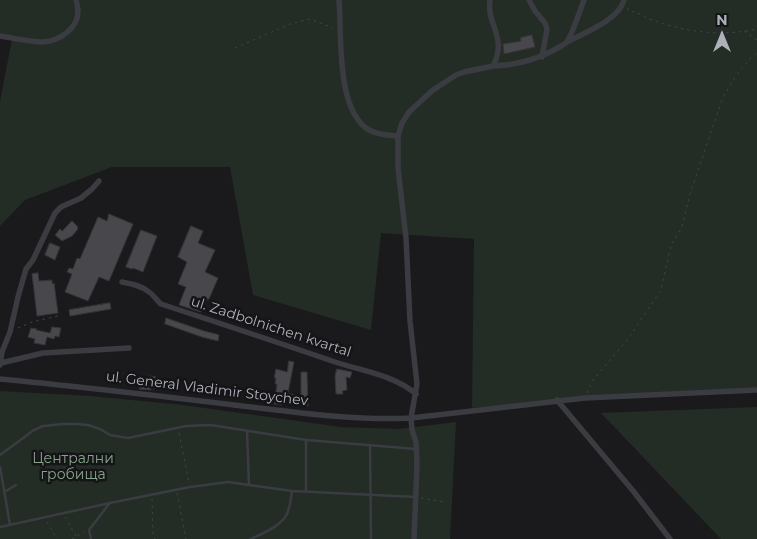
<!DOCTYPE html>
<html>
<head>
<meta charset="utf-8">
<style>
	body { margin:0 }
	#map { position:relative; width:757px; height:539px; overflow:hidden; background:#1a1a1c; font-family:Montserrat,sans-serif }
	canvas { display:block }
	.north { position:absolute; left:697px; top:10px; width:50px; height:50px; -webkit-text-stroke:4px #151517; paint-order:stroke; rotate:0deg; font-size:14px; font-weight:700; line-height:20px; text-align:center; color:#aeb1ba }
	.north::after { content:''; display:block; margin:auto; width:18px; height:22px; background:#aeb1ba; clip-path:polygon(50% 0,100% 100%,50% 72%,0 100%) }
</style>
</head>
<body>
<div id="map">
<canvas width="757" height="539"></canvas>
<div class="north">N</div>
</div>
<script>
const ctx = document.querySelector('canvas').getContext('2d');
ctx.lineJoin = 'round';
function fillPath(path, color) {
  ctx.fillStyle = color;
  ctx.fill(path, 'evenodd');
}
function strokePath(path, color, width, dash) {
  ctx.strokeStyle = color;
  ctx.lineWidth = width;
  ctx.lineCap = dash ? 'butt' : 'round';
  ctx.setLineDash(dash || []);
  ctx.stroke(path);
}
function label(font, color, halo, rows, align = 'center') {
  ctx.font = font + ' Montserrat,sans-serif';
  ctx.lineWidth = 5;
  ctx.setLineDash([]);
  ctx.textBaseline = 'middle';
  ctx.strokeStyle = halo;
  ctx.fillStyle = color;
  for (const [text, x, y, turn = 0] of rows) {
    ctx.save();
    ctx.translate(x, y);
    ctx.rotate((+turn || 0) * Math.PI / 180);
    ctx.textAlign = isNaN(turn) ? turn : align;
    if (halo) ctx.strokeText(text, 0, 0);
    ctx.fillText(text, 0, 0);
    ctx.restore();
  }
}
const green = new Path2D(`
	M0 0H757V390L607 397 472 408 474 239 381 233 371 330 253 295 230 167H112L25 200 0 226V102L12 39 0 38Z
	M0 391 91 396 183 405 341 427 398 429 456 422 450 539H0Z
	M757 407V539H721L601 413Z`);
const building = new Path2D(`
	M532 35 535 47 504 54 503 44 521 41 520 38Z
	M109 214 133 224 109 281 99 277 88 301 65 292 72 274 67 272 69 268 73 269 77 258 80 259 98 217 107 221Z
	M72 221 78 227 77 228 78 229 72 236 62 241 55 235 60 229 62 231Z
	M191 226 203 231 198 243 215 250 205 272 218 278 209 299H207L201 312 179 305 186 287 178 284 187 262 178 257Z
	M141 230 157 236 143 272 133 268 132 269 126 267Z
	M50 243 60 247 55 260 45 255Z
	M38 273 39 281 52 280V284L54 283 58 313 37 316 32 274Z
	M110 303 111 309 70 316 69 310Z
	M166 318 204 331 216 334 219 335 218 341 202 337 165 324Z
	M52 327 61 328 59 337 55 336 54 339 47 337 45 345 34 343 35 339 28 337 31 328 37 329 36 330 50 333Z
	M289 361 294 362 288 393 301 397V372H307L308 406 282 402V405L274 404 277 384H275L276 378H274L276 369 287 372Z
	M337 369 352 372 350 378 346 377 347 390 342 391 343 394H336L335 376Z
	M150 376 156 377 154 389H151V390L139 389 141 381 147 382V378L149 379Z`);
const path = new Path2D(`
	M627 8 629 11C638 12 639 14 647 18 651 20 657 21 661 23 692 33 725 36 757 29
	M744 31 757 40
	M235 48 290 24 310 19 333 28
	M18 328 32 322 58 316
	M587 393 593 380 628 339 661 290 671 245 682 227 690 194 723 97 738 73 749 60 757 53
	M179 433 189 483
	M177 493 186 539
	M421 498 444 502
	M152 499 153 534 155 539
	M65 517 76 536
	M47 522 57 539
	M72 539 84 532`);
const lane = new Path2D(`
	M247 431 249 485
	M370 445 371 539
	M0 455 34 430 43 426 63 424H77L88 425 100 429 110 435 128 438 186 426 211 425 306 440 416 449
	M0 467 10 525
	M306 491V440
	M4 492 16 485
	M0 527 110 503 190 487 228 482 292 491 416 497
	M91 539 89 530 109 504
	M251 539C263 533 280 527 287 514 290 507 291 499 292 491`);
const street = new Path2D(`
	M339 0C342 34 335 113 371 131 379 135 390 135 398 136
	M529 0 535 11 545 23 547 29 542 57
	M0 36C14 38 29 42 43 42 59 41 78 29 78 11 78 8 77 4 76 0
	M567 42C584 33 619 20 624 0
	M493 66C517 65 535 60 556 49 559 47 563 45 566 43 572 36 580 10 584 0
	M122 282C131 284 141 285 149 292 154 295 156 300 161 304 219 323 277 342 335 362 362 371 394 375 416 394
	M1 363 43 353 129 348
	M0 365 2 352 10 332 18 297 26 269 33 260 55 213 61 207 81 198 92 189 99 181
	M0 379C75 386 151 395 226 404 287 411 349 421 411 418L585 398 757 390
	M557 400 634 492 670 539
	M414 539 417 464 416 442 412 430 411 418 417 384 410 321 406 238 398 168V136L402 123 409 112 433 90 456 75 464 72 493 66C508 37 486 24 490 0`);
const streetNames = [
	["ul. Zadbolnichen kvartal",271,327,18],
	["ul. General Vladimir Stoychev",207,389,7]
];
const parkNames = [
	["Централни",73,459],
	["гробища",73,475]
];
fillPath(green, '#242c26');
fillPath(building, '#47474c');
strokePath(building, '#353438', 1);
strokePath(path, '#414348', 1, [2.5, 4]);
strokePath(lane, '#3b3c41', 2.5);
strokePath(street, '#3b3c41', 5.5);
label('14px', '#aeb1ba', '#151517', streetNames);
label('14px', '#87a38b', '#151517', parkNames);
</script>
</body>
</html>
